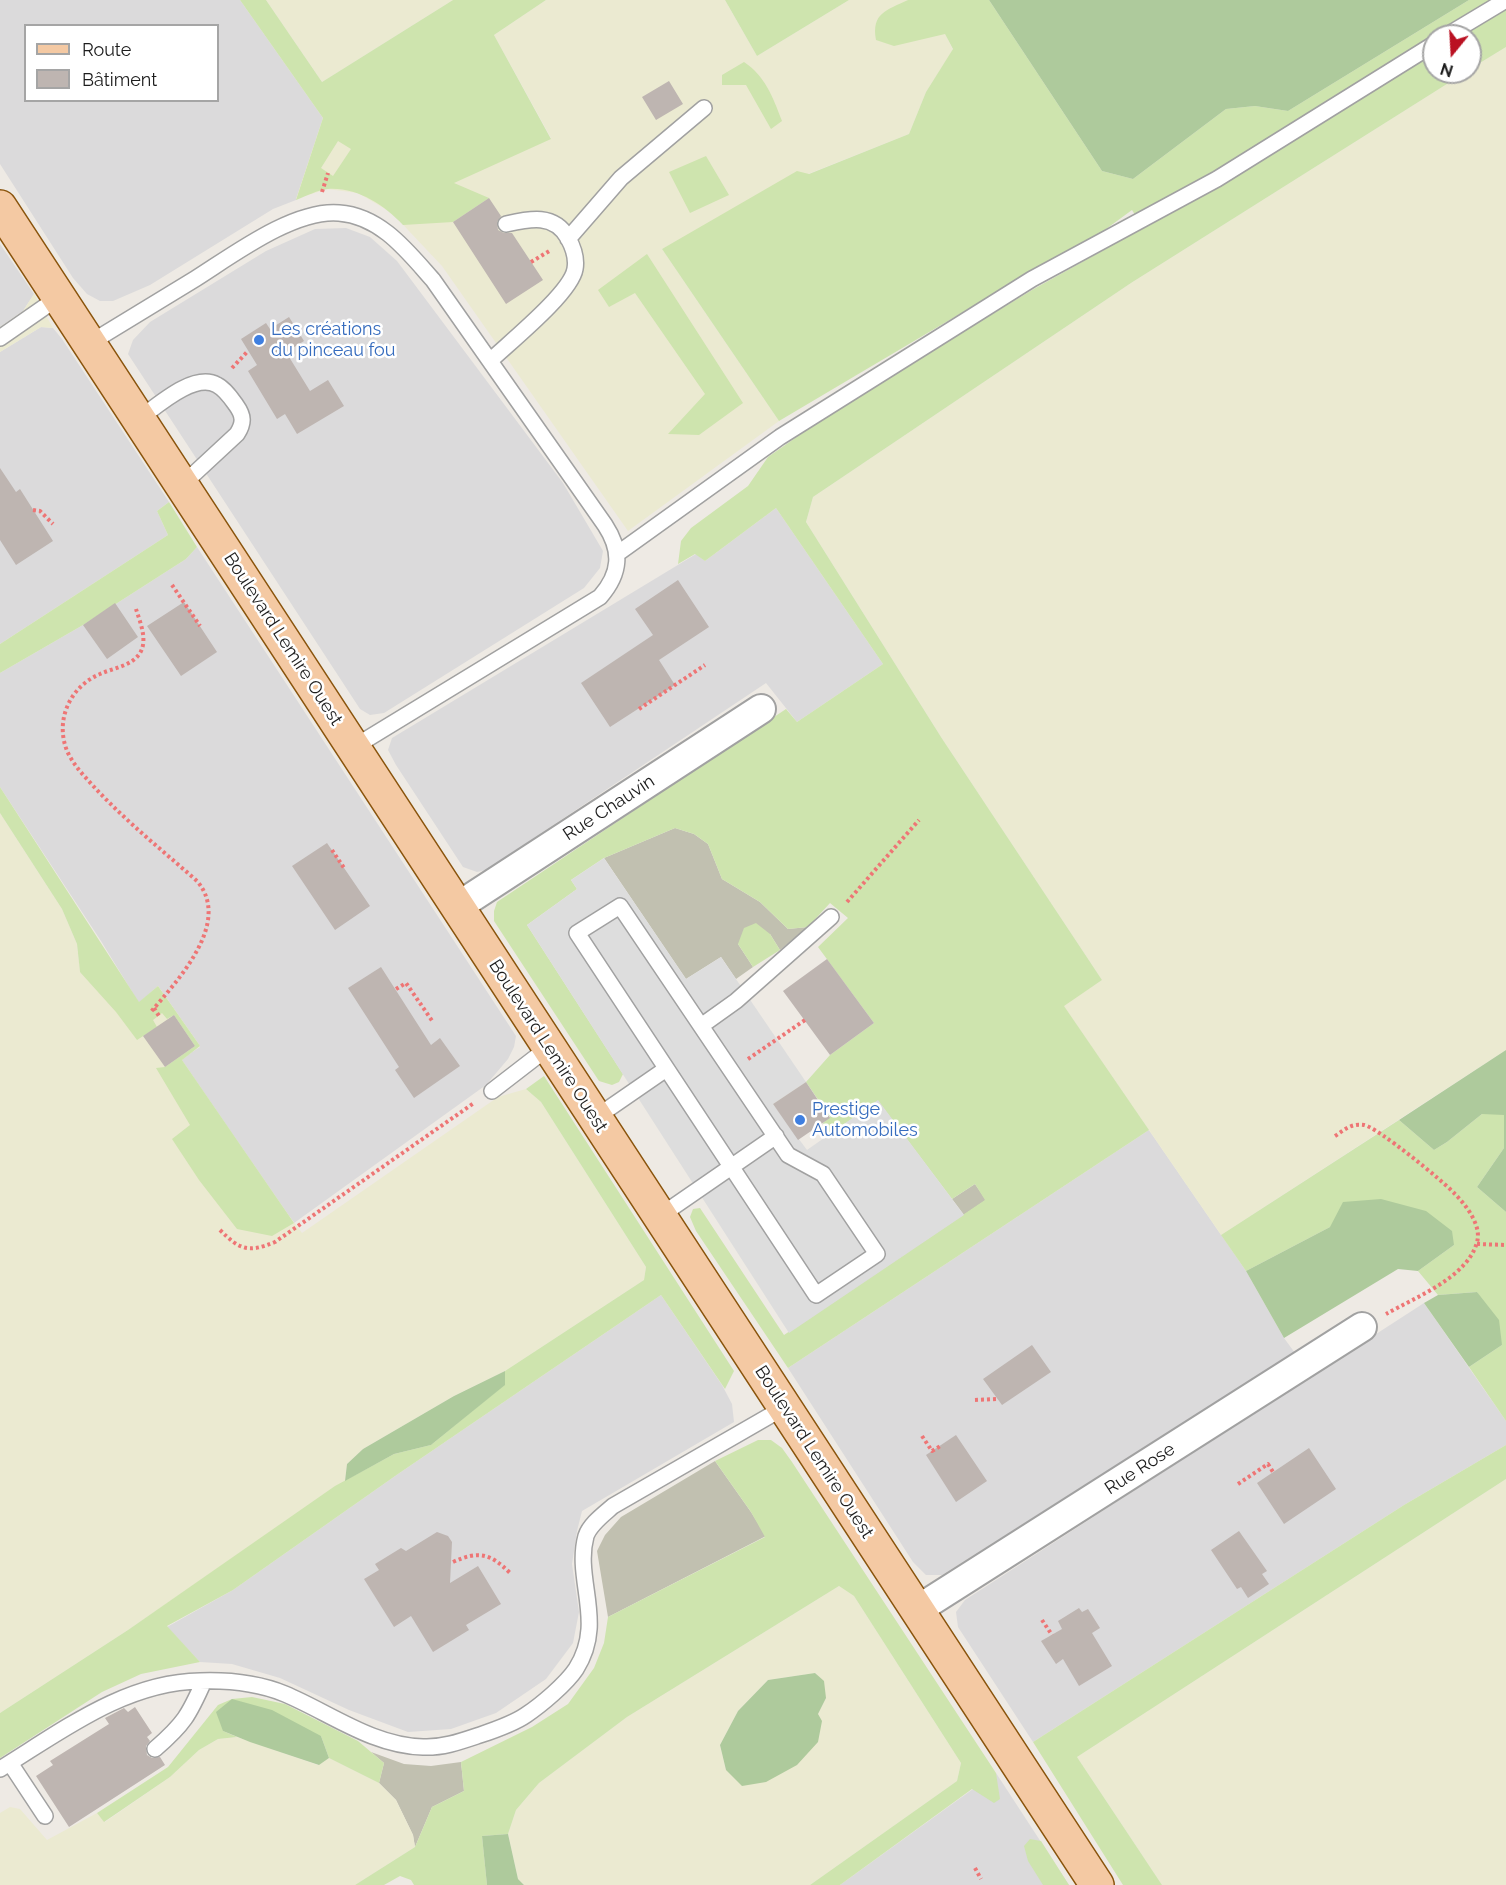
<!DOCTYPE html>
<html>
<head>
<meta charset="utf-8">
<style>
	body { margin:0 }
	#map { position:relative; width:1506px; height:1885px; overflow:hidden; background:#eeeae4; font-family:Raleway,sans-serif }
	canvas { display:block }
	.legend { position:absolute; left:24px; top:24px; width:195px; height:78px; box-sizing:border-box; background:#fff; border:2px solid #a5a5a5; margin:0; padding:8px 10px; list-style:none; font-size:18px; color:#1d1d1d }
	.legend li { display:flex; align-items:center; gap:12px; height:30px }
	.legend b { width:30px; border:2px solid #a5a5a5 }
	.north { position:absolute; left:1422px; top:24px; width:60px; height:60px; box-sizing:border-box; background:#fff; border:2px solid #a5a5a5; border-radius:50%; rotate:198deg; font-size:16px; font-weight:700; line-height:24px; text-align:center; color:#1d1d1d }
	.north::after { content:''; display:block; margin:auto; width:21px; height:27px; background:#ba1122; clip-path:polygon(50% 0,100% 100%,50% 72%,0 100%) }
</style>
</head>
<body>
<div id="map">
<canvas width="1506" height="1885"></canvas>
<ul class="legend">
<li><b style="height:8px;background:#f4c9a3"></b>Route</li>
<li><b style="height:16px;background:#beb5b1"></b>Bâtiment</li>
</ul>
<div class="north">N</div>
</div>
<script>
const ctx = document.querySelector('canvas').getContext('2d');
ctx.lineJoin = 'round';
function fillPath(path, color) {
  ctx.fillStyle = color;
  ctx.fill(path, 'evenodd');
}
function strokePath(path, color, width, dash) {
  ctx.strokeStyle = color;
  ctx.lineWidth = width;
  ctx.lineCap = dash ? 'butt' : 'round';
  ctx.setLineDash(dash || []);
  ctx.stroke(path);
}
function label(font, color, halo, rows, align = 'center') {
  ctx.font = font + ' Raleway,sans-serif';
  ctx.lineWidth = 5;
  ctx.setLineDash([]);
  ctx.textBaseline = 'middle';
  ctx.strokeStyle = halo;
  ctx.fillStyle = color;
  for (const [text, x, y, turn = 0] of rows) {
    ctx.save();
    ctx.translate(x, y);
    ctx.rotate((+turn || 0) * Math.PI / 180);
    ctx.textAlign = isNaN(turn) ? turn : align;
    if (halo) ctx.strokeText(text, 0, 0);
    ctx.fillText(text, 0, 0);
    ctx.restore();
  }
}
const residential = new Path2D(`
	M0 0H240L323 118 296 200 273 209 150 285 113 301H100L87 294 73 278 0 164ZM26 26H218V100H26Z
	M346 228 370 237 397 261 563 483 603 551 600 568 584 588 384 713 370 715 360 709 128 354 133 340 150 322 266 251 315 229Z
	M0 244 34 294 23 311 0 327Z
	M41 327 53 328 62 339 169 502 157 511 168 535 0 644V352Z
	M776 508 883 664 797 722 766 683 486 870 477 872 463 867 396 765 388 750 392 738 696 554 705 561Z
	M197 547 516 1036 514 1047 508 1059 486 1085 294 1223 181 1059 200 1047 198 1043 158 986 139 1003 101 941 0 787V673L83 625 186 559Z
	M1149 1130 1246 1271 1284 1338 1295 1353 942 1575H926L913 1562 788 1368Z
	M661 1295 722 1385 732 1404 734 1422 582 1511 577 1531 572 1564 579 1612 573 1643 546 1679 496 1713 451 1729 408 1732 349 1710 280 1678 232 1664 200 1662 167 1627 233 1590 398 1474Z
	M1424 1303 1506 1421V1445L1404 1505 1033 1742 958 1627 956 1612 965 1600Z
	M996 1773 1069 1885H840L973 1789Z`);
const construction = new Path2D(`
	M675 828 694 834 708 844 722 879 760 902 788 929 808 927 780 950 770 934 738 944 753 967 736 979 721 957 686 979 604 858Z
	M975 1184 986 1200 964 1215 952 1199Z
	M715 1461 751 1512 766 1536 608 1617 597 1551 605 1535 621 1517Z
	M371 1752 404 1764 431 1766 461 1762 464 1791 432 1807 415 1847 413 1835 396 1800 379 1783 384 1763Z`);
const farmland = new Path2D(`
	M266 0H453L322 82Z
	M546 0H725L757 56 849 0H929L953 50 926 92 909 134 808 174 662 249 779 421 628 531 442 266 392 213 358 193 327 189 296 199 323 118 551 138 494 35Z
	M1506 47V1050L1221 1235 1063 1005 1102 980 941 737 806 522 813 497 1131 283 1466 72H1470V69Z
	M34 294 53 328 41 327 0 352V327L23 311Z
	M0 813 62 909 77 944 80 972 139 1003 158 986 200 1046 182 1060 272 1193 302 1233 498 1097 526 1089 541 1102 646 1267 644 1280 505 1371 454 1396 363 1449 347 1464 345 1481 128 1630 0 1713Z
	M1506 1479V1885H1162L1077 1757Z
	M839 1586 854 1596 961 1763 957 1781 810 1885H524L518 1879 508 1834 516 1810 539 1783 627 1717ZM816 1673 826 1698 818 1714 726 1770 720 1745 738 1711 768 1680Z
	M237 1737 318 1765 329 1758 379 1783 396 1800 413 1835 415 1847 355 1885H0V1813L10 1807 20 1809 47 1840 97 1813 105 1822 170 1777 199 1750 218 1739Z`);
const grass = new Path2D(`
	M240 0H266L322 82 453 0H546L494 35 551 139 454 183 489 198 453 222 403 225C384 205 357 187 328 189 318 190 306 196 296 200L323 118ZM338 141 351 149 333 176 321 168Z
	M725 0H849L757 56Z
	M908 0H989L1102 171 1133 179 1226 109 1255 106 1288 111 1469 0H1506V47L1470 69V36H1434V72H1466L1131 283 813 497 806 522 941 737 1102 980 1064 1006 1149 1130 788 1368 696 1231 690 1217 693 1209 700 1208 784 1335 985 1200 975 1184 952 1199 878 1101 830 1134 823 1123 830 1117 806 1082 830 1055 874 1023 818 947 848 918 830 903 808 927 788 929 760 902 722 879 708 844 694 834 675 828 604 858 571 880 577 889 527 925 623 1074 619 1082 612 1085 599 1081 494 921V911L497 902 786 709 797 722 883 664 776 508 705 561 695 554 678 564 681 541 691 528 748 486 768 457 844 404 1032 290 1143 228 1132 210 1091 240 1012 283 779 421 662 249 797 171 809 174 909 134 926 92 953 49 945 34 894 46 876 40C871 13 887 10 908 0Z
	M744 62C765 76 773 97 782 121L771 129 746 85H722V75Z
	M706 156 729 195 690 213 669 172Z
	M647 254 743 403 699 435 668 434 705 394 635 293 609 307 598 290Z
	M169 502 197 547 186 559 83 625 0 673V644L168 535 157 511Z
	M0 787 139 1002 158 986 198 1043 200 1046 182 1060 294 1223 272 1236 237 1229 199 1180 172 1139 190 1125 156 1068 165 1067 195 1046 174 1015 167 1019 162 1013 153 1020 157 1027 137 1040 116 1012 80 972 77 944 62 909 0 813Z
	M756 923 770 934 780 950 753 967 738 944 744 928Z
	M544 1076 734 1371 725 1389 661 1295 398 1474 233 1590 167 1626 200 1662 141 1674 102 1692 0 1758V1713L128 1630 335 1486 394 1454 431 1445 504 1385 505 1371 644 1280 646 1267 541 1102 526 1089Z
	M1482 1114H1504V1148L1477 1187 1506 1212V1421L1469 1367 1502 1345 1477 1292 1438 1295 1418 1271 1454 1245 1330 1227 1246 1271 1221 1235 1399 1120 1434 1150 1447 1142Z
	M758 1440H771L782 1448 792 1462 996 1773 1000 1799 994 1803 972 1789 840 1885H810L957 1781 961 1763 854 1596 839 1586 627 1717 539 1783 516 1810 508 1834 482 1836 487 1885H414L411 1880 400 1876 384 1885H355L415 1847 432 1807 464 1791 461 1762 532 1727 568 1704 594 1668 604 1643 608 1617 765 1537 751 1512 715 1461Z
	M1506 1445V1479L1077 1757 1162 1885H1123L1033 1742 1404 1505Z
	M252 1697 285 1704 358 1741 384 1763 379 1783 329 1758 321 1736 223 1731 237 1737 218 1739 199 1750 170 1777 104 1822 97 1813 168 1767 218 1705 232 1699Z
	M1030 1839 1041 1841 1069 1885H1043L1028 1861 1024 1846Z`);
const forest = new Path2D(`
	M989 0H1469L1288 111 1255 106 1226 109 1133 179 1102 171Z
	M1506 1050V1212L1477 1187 1504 1148V1115L1482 1114 1447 1142 1434 1150 1399 1120Z
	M1381 1199 1426 1211 1452 1231 1454 1245 1418 1271 1398 1269 1284 1338 1246 1271 1330 1227 1343 1202Z
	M1477 1292 1499 1320 1502 1345 1469 1367 1424 1303 1438 1295Z
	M505 1371V1385L431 1445 394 1454 345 1481 347 1464 363 1449 454 1396Z
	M815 1673 824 1681 826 1698 818 1714 822 1721 818 1742 797 1765 766 1782 742 1786 726 1770 720 1745 738 1711 768 1680Z
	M232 1699 272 1710 321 1736 329 1758 319 1765 250 1742 223 1731 216 1712Z
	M508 1834 518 1879 524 1885H487L482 1836Z`);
const parking = new Path2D(`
	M604 858 686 979 721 957 806 1082 773 1104 807 1150 878 1100 964 1215 789 1333 527 925 577 889 571 880Z`);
const building = new Path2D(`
	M669 81 683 104 656 120 642 97Z
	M489 198 501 216 497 222 498 230 504 233H512L543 280 506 304 453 222Z
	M289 317 304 341 286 352 310 391 328 380 344 406 297 434 285 414 277 419 248 371 257 365 241 339 266 323 270 329Z
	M0 468 16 492 20 489 53 541 16 565 0 540Z
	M678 580 709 627 659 660 675 685 610 727 581 683 653 635 635 609Z
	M184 602 217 652 181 676 147 626Z
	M115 603 138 637 107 659 83 625Z
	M327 843 370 906 335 930 292 866Z
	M827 959 874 1023 830 1055 783 991Z
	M381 967 431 1045 440 1038 460 1066 414 1098 395 1070 399 1067 348 988Z
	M174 1015 195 1046 165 1067 143 1036Z
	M806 1082 830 1118 798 1140 773 1104Z
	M1032 1345 1051 1372 1002 1405 983 1379Z
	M956 1435 987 1481 956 1502 926 1455Z
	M1309 1448 1336 1489 1284 1524 1257 1483Z
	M1239 1531 1267 1571 1262 1574 1269 1584 1248 1598 1241 1587 1237 1589 1211 1550Z
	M437 1532 448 1536 452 1542 450 1583 478 1566 501 1604 466 1625 469 1630 433 1652 411 1616 394 1627 364 1579 379 1570 375 1564 401 1548 406 1551Z
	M1079 1608 1082 1612 1088 1609 1100 1628 1092 1633 1112 1666 1079 1686 1063 1659 1056 1664 1041 1641 1062 1629 1058 1621Z
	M135 1707 152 1733 147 1737 150 1741 146 1746 147 1755 152 1758 160 1757 165 1765 69 1827 36 1776 53 1765 50 1761 109 1724 105 1718 124 1708 128 1712Z`);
const path = new Path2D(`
	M322 192 328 173
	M531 262 551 250
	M232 368 248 351
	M33 510 40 511 53 524
	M172 585 200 626
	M136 609C140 622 148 640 140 653 132 666 113 668 100 674 69 687 54 722 68 753 75 767 86 778 96 789 127 822 163 851 197 881 233 923 176 982 150 1013
	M639 709 705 665
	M332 850 344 868
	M847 902 919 820
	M396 989 406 983 433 1022
	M154 1008 159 1016
	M748 1059 805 1020
	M1335 1136C1344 1130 1351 1123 1364 1125 1377 1127 1443 1181 1455 1194 1466 1205 1482 1226 1477 1242 1468 1277 1416 1297 1386 1314
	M220 1230C240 1250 248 1253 275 1242L474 1103
	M1477 1244 1506 1245
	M975 1400 997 1399
	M922 1436 932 1451 942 1445
	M1238 1484 1268 1464 1273 1472
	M453 1562C479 1550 491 1554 510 1573
	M1042 1620 1052 1635
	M975 1868 981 1879`);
const service = new Path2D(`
	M1446 36 1506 0
	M568 239 621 178 704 108
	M0 338 59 297
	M90 343C125 322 160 300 195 279 233 255 294 209 339 213 381 216 408 252 433 280L605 525C622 551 621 573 600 597L354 747
	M490 361C510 342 571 293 575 269 577 258 573 247 568 238 554 213 529 219 506 224
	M139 419C157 406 194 372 217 385 225 389 231 398 236 405 244 416 244 423 237 434L182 485
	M617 554 780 437 1032 279 1217 179 1434 44
	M620 906 788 1155 823 1174 877 1254 816 1295 577 933Z
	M701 1026 736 1001 831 917
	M492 1091 549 1047
	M595 1118 666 1069
	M660 1216 776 1136
	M155 1749C184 1724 189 1715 204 1681
	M10 1763 45 1816
	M0 1769C62 1731 125 1682 200 1681 229 1680 258 1683 285 1694 330 1713 373 1746 423 1747 443 1748 462 1741 480 1735 495 1730 513 1724 526 1715 541 1705 566 1684 576 1669 606 1622 574 1580 586 1536 590 1524 604 1514 613 1506L785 1407`);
const minor = new Path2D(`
	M457 907 761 709
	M917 1610 1362 1327`);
const primary = new Path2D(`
	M0 207 1097 1885`);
const markers = [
	[259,340,6,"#3f7fe0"],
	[800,1120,6,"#3f7fe0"]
];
const shopNames = [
	["Les créations",271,330],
	["du pinceau fou",271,351],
	["Prestige",812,1110],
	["Automobiles",812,1131]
];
const streetNames = [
	["Boulevard Lemire Ouest",283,639,57],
	["Rue Chauvin",609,808,-33],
	["Boulevard Lemire Ouest",548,1046,57],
	["Boulevard Lemire Ouest",814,1452,57],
	["Rue Rose",1140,1469,-33]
];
fillPath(residential, '#dbdadb');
fillPath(construction, '#c1c0b0');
fillPath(farmland, '#ebead1');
fillPath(grass, '#cee4ae');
fillPath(forest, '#aeca9c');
fillPath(parking, '#ddd');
fillPath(building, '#beb5b1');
strokePath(service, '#a1a1a1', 18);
strokePath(minor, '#a1a1a1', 32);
strokePath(primary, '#8a540c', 36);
strokePath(path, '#ee7575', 4, [3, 3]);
strokePath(service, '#fff', 15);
strokePath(minor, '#fff', 28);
strokePath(primary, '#f4c9a3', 33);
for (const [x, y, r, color] of markers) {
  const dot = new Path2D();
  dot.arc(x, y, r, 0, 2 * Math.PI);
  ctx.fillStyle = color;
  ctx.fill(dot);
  strokePath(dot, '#fff', 2);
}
label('18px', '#366cbe', '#fff', shopNames, 'left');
label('18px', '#1d1d1d', '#fff', streetNames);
</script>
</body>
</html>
